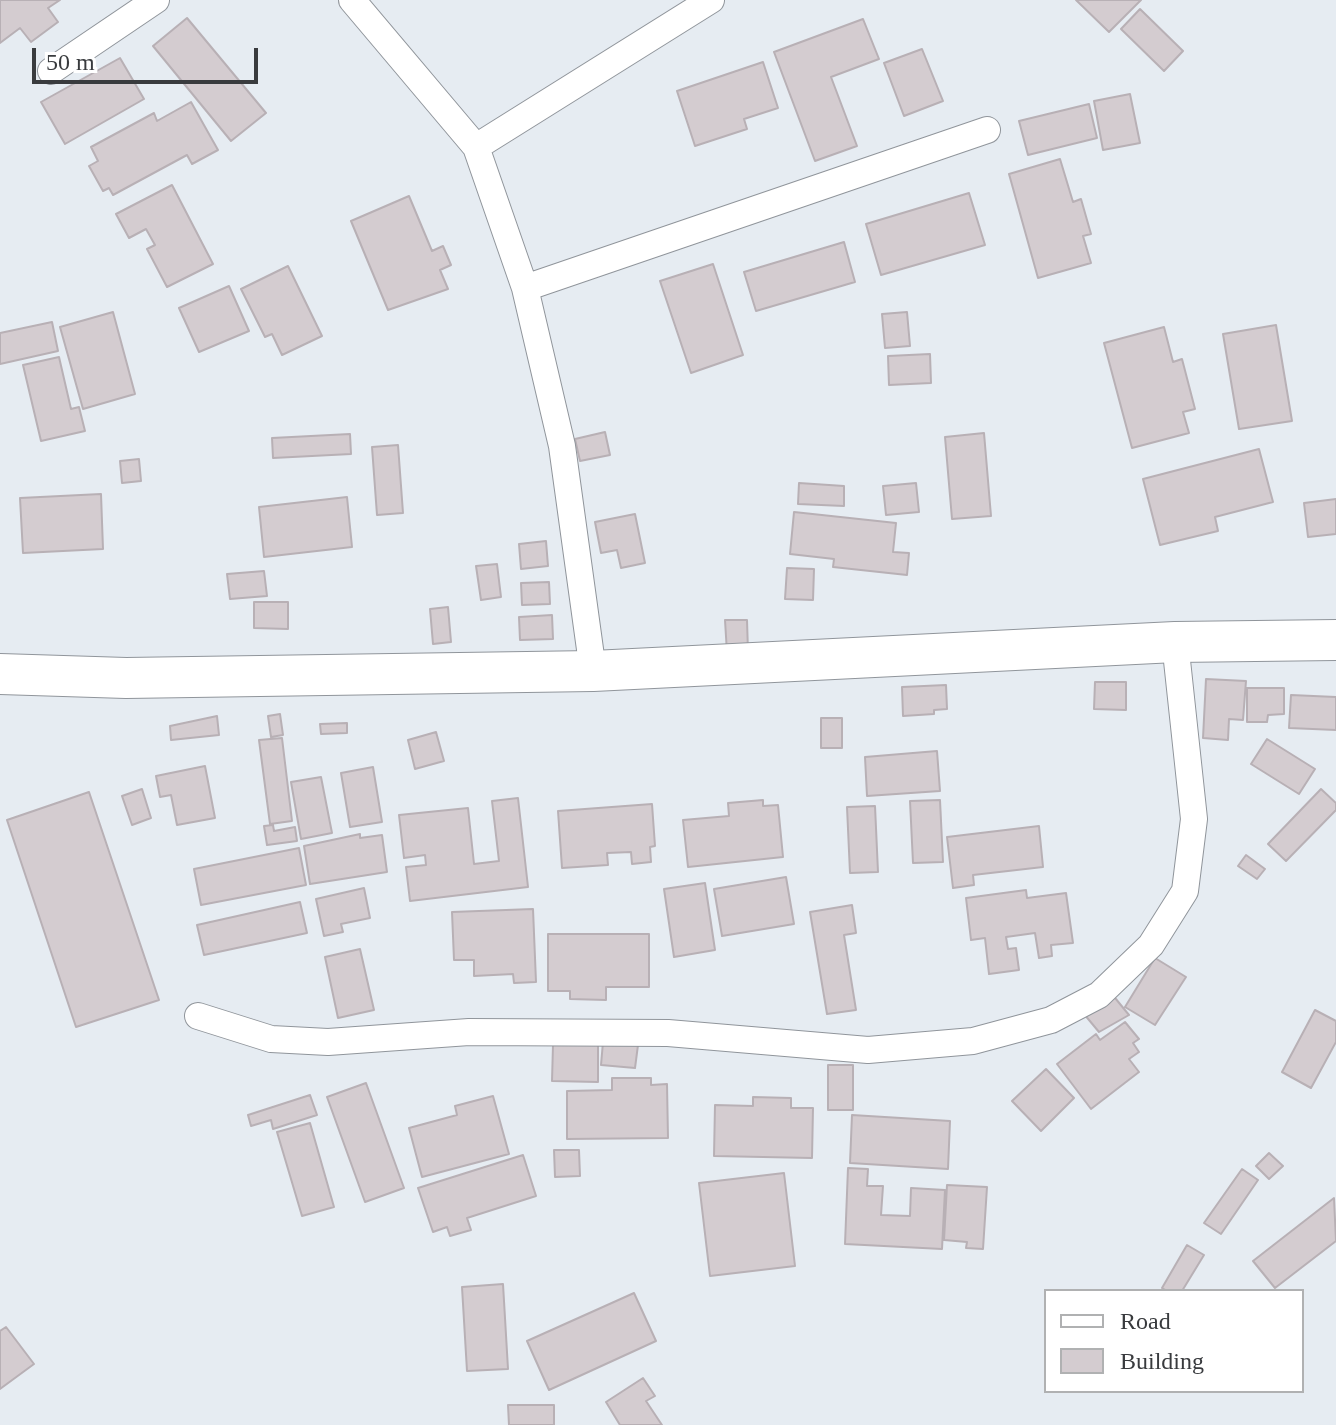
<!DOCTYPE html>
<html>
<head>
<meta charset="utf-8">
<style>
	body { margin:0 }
	#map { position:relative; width:1336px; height:1425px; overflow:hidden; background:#e6ecf2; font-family:"Times New Roman",serif }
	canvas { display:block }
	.legend { position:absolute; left:1044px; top:1289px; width:260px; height:104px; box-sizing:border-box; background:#fff; border:2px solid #b0b1b2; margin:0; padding:10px 14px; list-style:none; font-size:24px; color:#393b3e }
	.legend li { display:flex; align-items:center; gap:16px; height:40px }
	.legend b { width:40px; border:2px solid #b0b1b2 }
	.scale { position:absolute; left:32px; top:48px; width:226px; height:36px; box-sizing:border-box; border:4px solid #393b3e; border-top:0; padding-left:10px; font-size:24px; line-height:28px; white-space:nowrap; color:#393b3e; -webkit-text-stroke:6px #fff; paint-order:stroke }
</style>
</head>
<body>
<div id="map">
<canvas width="1336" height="1425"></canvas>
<ul class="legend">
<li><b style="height:10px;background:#fff"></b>Road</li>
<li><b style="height:22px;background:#d4ccd0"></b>Building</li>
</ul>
<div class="scale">50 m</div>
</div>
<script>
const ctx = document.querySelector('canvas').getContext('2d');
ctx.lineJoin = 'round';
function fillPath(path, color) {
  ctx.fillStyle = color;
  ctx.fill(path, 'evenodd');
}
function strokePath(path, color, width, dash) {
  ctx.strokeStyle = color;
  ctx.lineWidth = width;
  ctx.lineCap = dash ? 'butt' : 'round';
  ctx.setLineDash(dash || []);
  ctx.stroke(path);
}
const building = new Path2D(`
	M0 0H60L48 8 58 22 31 42 20 28 0 43Z
	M1076 0H1141L1109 32Z
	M1140 9 1183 51 1164 71 1121 29Z
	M187 18 266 113 231 141 153 46Z
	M863 19 879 59 831 77 857 146 815 161 774 52Z
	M922 49 943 101 904 116 884 63Z
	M120 58 144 99 65 144 41 102Z
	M763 62 778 108 744 119 747 129 695 146 677 91Z
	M1130 94 1140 143 1103 150 1094 101Z
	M191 102 218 150 192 164 187 155 113 195 109 188 103 191 89 166 98 161 91 147 154 113 157 121Z
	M1089 104 1097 138 1028 155 1019 121Z
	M1060 159 1073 202 1081 199 1091 234 1083 236 1091 263 1038 278 1009 174Z
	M172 185 213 264 167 287 147 249 155 245 146 229 129 238 116 214Z
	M969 193 985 245 881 275 866 224Z
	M409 196 432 251 443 246 451 265 440 270 448 289 388 310 351 221Z
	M844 242 855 282 756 311 744 272Z
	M713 264 743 355 691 373 660 281Z
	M288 266 322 336 282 355 272 334 265 337 241 289Z
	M229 286 249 331 199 352 179 308Z
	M113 312 135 394 83 409 60 327Z
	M907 312 910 346 885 348 882 314Z
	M52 322 58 351 0 364V333Z
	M1276 325 1292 421 1239 429 1223 334Z
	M1164 327 1173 362 1182 359 1195 409 1183 412 1189 433 1132 448 1104 343Z
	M930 354 931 383 889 385 888 356Z
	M59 357 71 409 79 407 85 431 41 441 23 365Z
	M605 432 610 455 580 461 575 439Z
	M984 433 991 516 952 519 945 437Z
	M350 434 351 454 273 458 272 438Z
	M398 445 403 513 377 515 372 447Z
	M1259 449 1273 502 1215 517 1218 531 1160 545 1143 479Z
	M139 459 141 481 122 483 120 461Z
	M799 483 844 486V506L798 504Z
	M916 483 919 512 886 515 883 486Z
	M101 494 103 549 23 553 20 498Z
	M347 497 352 547 264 557 259 507Z
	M1336 499V534L1308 537 1304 503Z
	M794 512 896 523 893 552 909 553 907 575 833 567 834 559 790 554Z
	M635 514 645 563 621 568 617 550 601 553 595 522Z
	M546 541 548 566 521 569 519 544Z
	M497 564 501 597 481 600 476 566Z
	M787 568 814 569 813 600 785 599Z
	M264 571 267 596 230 599 227 574Z
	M549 582 550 604 522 605 521 583Z
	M254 602H288V629L254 628Z
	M448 607 451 642 433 644 430 609Z
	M552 615 553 639 520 640 519 617Z
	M725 620H747L748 652 727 653Z
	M1206 679 1246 681 1243 720 1229 719 1228 740 1203 738Z
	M1095 682H1126V710L1094 709Z
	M946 685 947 709 934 710V714L903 716 902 687Z
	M1247 688H1284V714L1268 715 1267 722H1247Z
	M1291 695 1336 697V730L1289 728Z
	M280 714 283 735 271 737 268 716Z
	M217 716 219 735 171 740 170 726Z
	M821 718H842V748H821Z
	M347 723V733L321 734 320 724Z
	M436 732 444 761 415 769 408 740Z
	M282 738 292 821 270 824 259 740Z
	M1267 739 1315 769 1299 794 1251 764Z
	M937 751 940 791 867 796 865 757Z
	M205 766 215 818 177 825 171 795 160 797 156 776Z
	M373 767 382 822 350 827 341 773Z
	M321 777 332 833 301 839 291 782Z
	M142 789 151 818 132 825 122 796Z
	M1321 789 1336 803V810L1286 861 1268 844Z
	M89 792 159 1000 76 1027 7 820Z
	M518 798 528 887 410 901 406 867 426 865 425 855 404 858 399 815 468 808 474 864 499 861 492 801Z
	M763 800V806L778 805 783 857 688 867 683 820 729 816 728 803Z
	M940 800 943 862 913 863 910 801Z
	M652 804 655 846 650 847 651 862 632 864 631 852 607 853 608 865 562 868 558 811Z
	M875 806 878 872 850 873 847 807Z
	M273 825 274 831 295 827 297 841 267 845 264 826Z
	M1039 826 1043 867 973 875 974 885 953 888 947 837Z
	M360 834V838L382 835 387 872 310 884 304 846Z
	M299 848 306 885 201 905 194 869Z
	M1246 855 1265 869 1257 879 1238 866Z
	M786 877 794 924 722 936 714 889Z
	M705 883 715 950 674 957 664 889Z
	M364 888 370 918 341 924 343 932 324 936 316 899Z
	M1026 890 1027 898 1066 893 1073 943 1051 945 1052 956 1039 958 1035 933 1006 937 1008 949 1016 948 1019 970 989 974 985 938 971 940 966 898Z
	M300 902 307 933 204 955 197 925Z
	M852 905 856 933 844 935 856 1010 827 1014 810 912Z
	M533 909 536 982 514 983 513 974 474 976V960H454L452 912Z
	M548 934H649V987H606V1000L570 999V991H548Z
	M360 949 374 1010 338 1018 325 957Z
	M1155 958 1186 977 1155 1025 1125 1007Z
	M1111 993 1129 1015 1099 1032 1084 1014Z
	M1315 1010 1336 1021V1042L1311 1088 1282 1072Z
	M1125 1022 1139 1039 1133 1043 1139 1052 1129 1059 1139 1072 1091 1109 1057 1064 1096 1034 1100 1040Z
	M603 1042 638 1045 635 1068 601 1065Z
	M553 1045H598V1082L552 1081Z
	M828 1065H853V1110H828Z
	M1046 1069 1074 1098 1041 1131 1012 1101Z
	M612 1078H651V1085L667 1084 668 1138 567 1139V1091L612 1090Z
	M366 1083 404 1188 365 1202 327 1097Z
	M310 1095 317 1115 273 1129 271 1120 251 1126 248 1115Z
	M493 1096 509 1154 422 1177 409 1128 457 1115 455 1106Z
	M753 1097 791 1098V1108H813L812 1158 714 1156 715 1105 753 1106Z
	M852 1115 950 1121 948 1169 850 1163Z
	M310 1123 334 1207 302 1216 277 1132Z
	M554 1150H579L580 1176 555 1177Z
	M1269 1153 1283 1166 1269 1179 1256 1166Z
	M523 1155 536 1196 467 1218 471 1230 450 1236 447 1227 433 1232 418 1188Z
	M848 1168 868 1169 867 1186H883L881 1215 910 1216 911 1188 945 1190 942 1249 845 1244Z
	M1242 1169 1258 1180 1221 1234 1204 1223Z
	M784 1173 795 1266 710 1276 699 1183Z
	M947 1185 987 1187 983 1249 966 1248 967 1242 944 1240Z
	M1334 1198 1336 1241 1275 1288 1253 1261Z
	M1187 1245 1204 1255 1182 1291H1167L1162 1288Z
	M503 1284 508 1369 467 1371 462 1287Z
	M634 1293 656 1341 549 1390 527 1341Z
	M6 1327 34 1364 0 1389V1331Z
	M643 1378 655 1396 646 1401 662 1425H620L606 1402Z
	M508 1405H554V1425H509Z`);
const minor = new Path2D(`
	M352 0 476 147 525 288 562 446 593 671
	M51 71 156 0
	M476 147 711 0
	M525 288 987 130
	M198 1016 271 1039 328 1042 469 1032 668 1033 868 1050 973 1041 1051 1020 1099 995 1151 945 1185 891 1194 819 1175 642`);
const primary = new Path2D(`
	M0 674 126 678 593 671 1175 642 1336 640`);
fillPath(building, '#d4ccd0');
strokePath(building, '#b8b0b5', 2);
strokePath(minor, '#90959b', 28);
strokePath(primary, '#90959b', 42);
strokePath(minor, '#fff', 26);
strokePath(primary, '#fff', 40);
</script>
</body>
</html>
